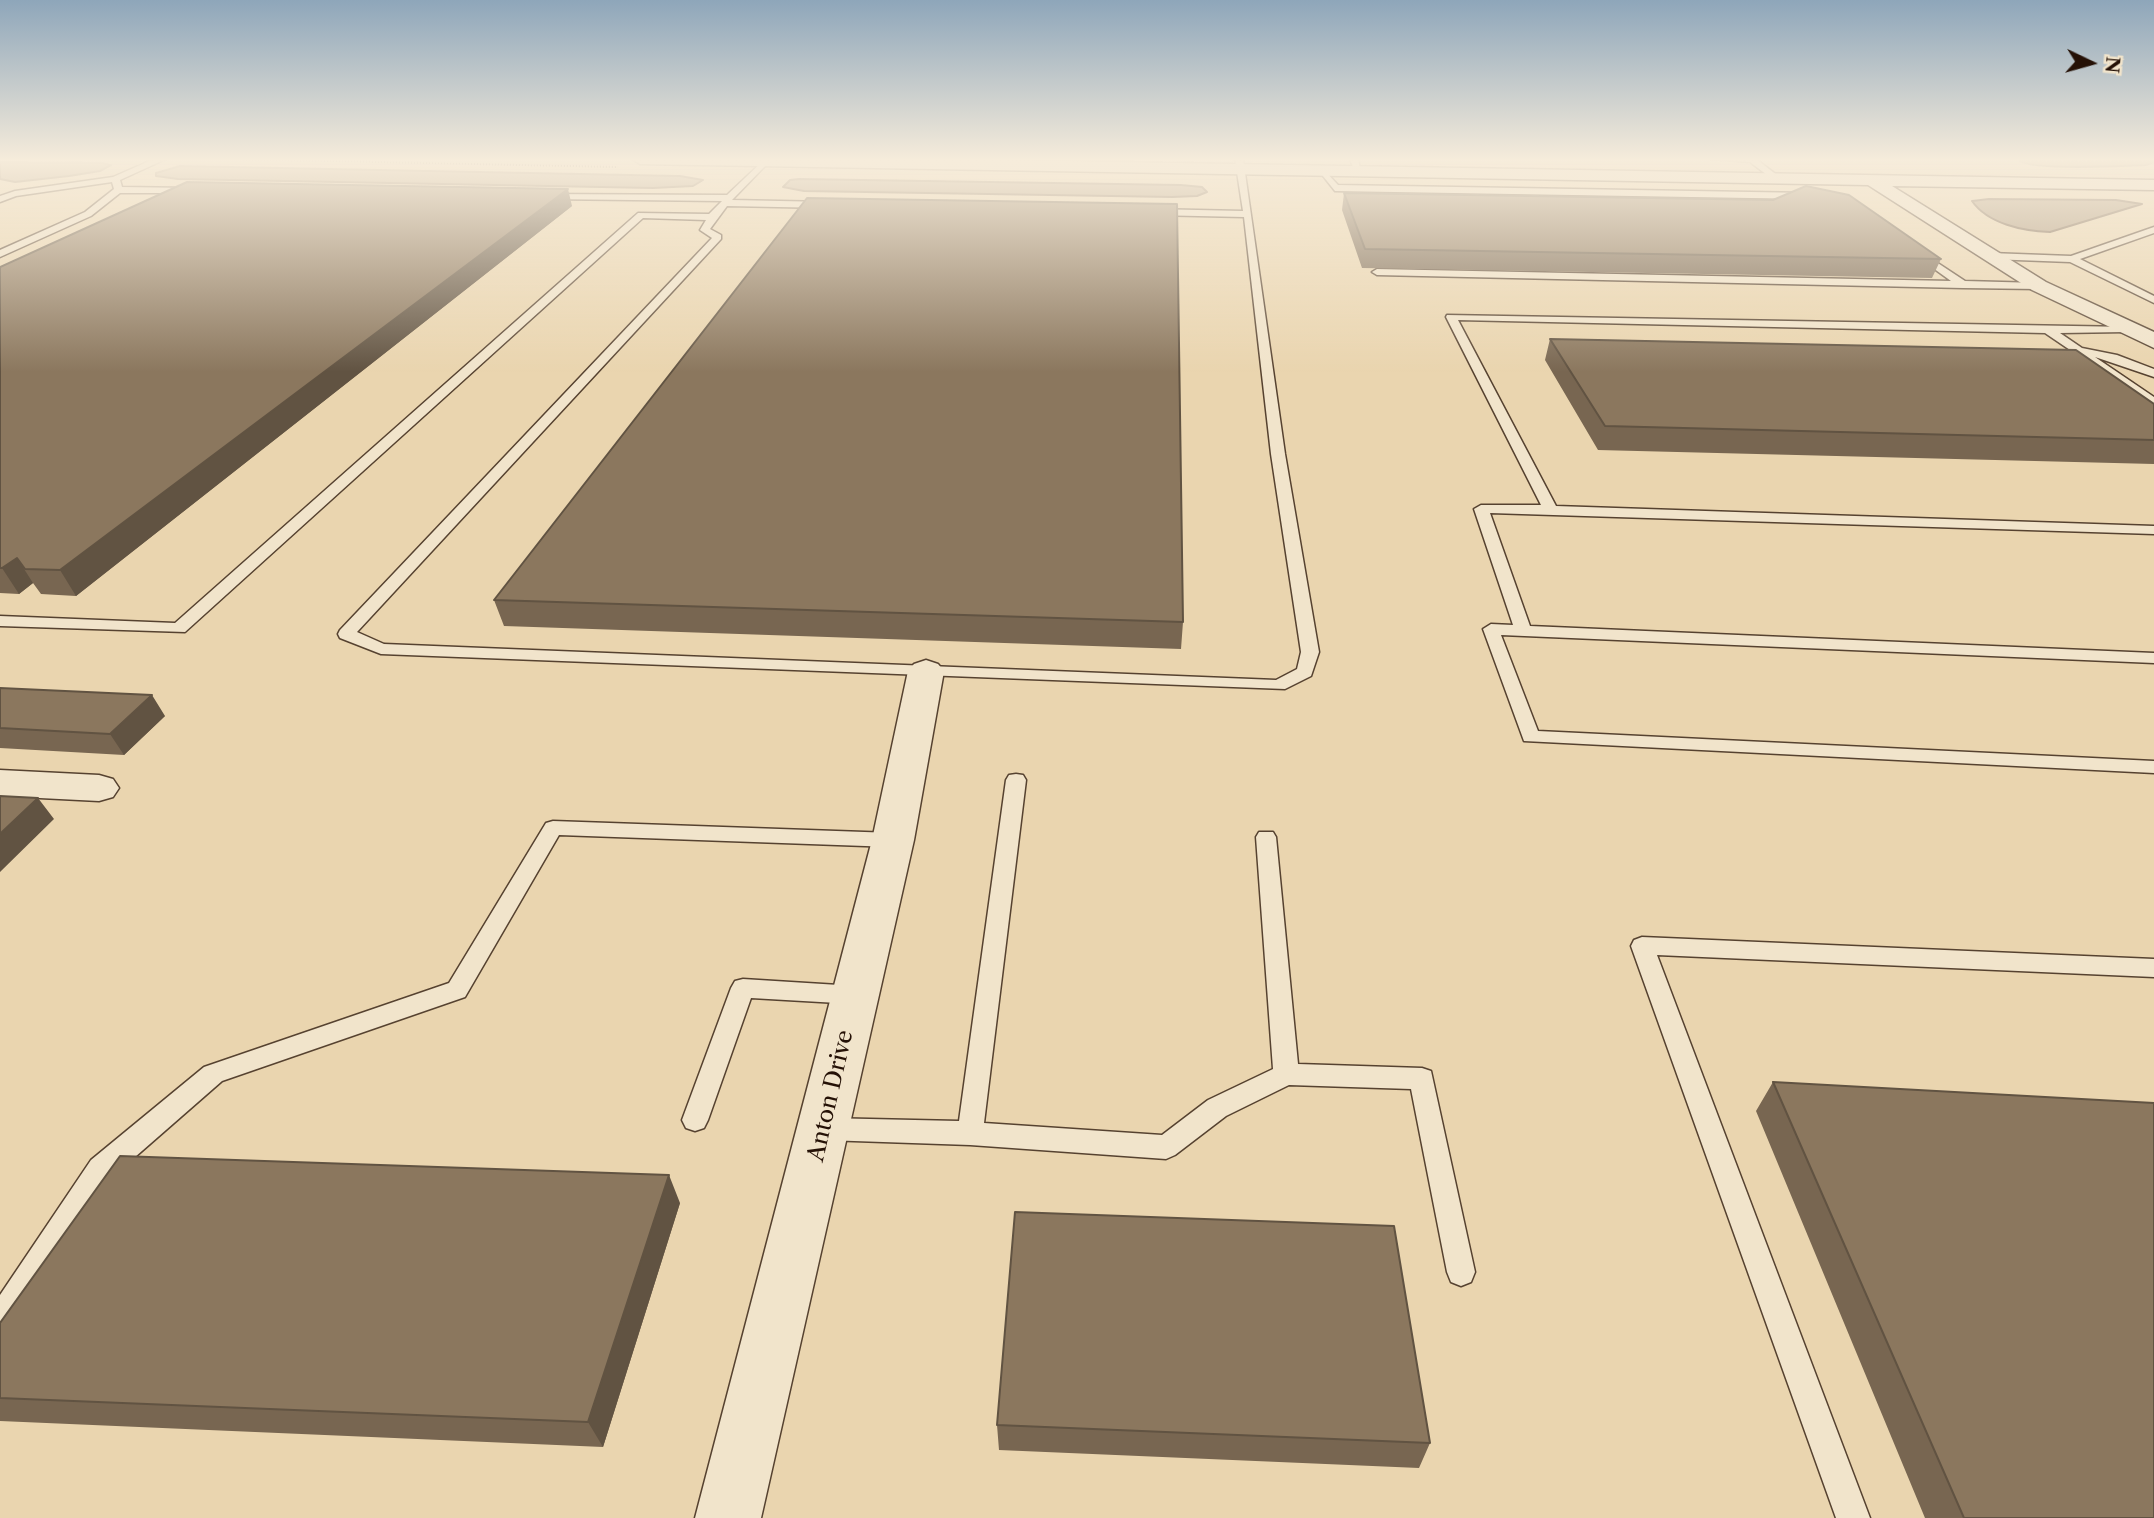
<!DOCTYPE html>
<html>
<head>
<meta charset="utf-8">
<style>
	body { margin:0 }
	#map { position:relative; width:2154px; height:1518px; overflow:hidden; background:#ead5af; font-family:"Libre Caslon Text",serif }
	canvas { display:block }
	.north { position:absolute; left:2056px; top:28px; width:70px; height:70px; -webkit-text-stroke:5px #f1e4cb; paint-order:stroke; rotate:95deg; font-size:19px; font-weight:700; line-height:28px; text-align:center; color:#251106 }
	.north::after { content:''; display:block; margin:auto; width:24px; height:32px; background:#251106; clip-path:polygon(50% 0,100% 100%,50% 72%,0 100%) }
</style>
</head>
<body>
<div id="map">
<canvas width="2154" height="1518"></canvas>
<div class="north">N</div>
</div>
<script>
const ctx = document.querySelector('canvas').getContext('2d');
ctx.lineJoin = 'round';
function fillPath(path, color) {
  ctx.fillStyle = color;
  ctx.fill(path, 'evenodd');
}
function strokePath(path, color, width, dash) {
  ctx.strokeStyle = color;
  ctx.lineWidth = width;
  ctx.lineCap = dash ? 'butt' : 'round';
  ctx.setLineDash(dash || []);
  ctx.stroke(path);
}
function label(font, color, halo, rows, align = 'center') {
  ctx.font = font + ' "Libre Caslon Text",serif';
  ctx.lineWidth = 5;
  ctx.setLineDash([]);
  ctx.textBaseline = 'middle';
  ctx.strokeStyle = halo;
  ctx.fillStyle = color;
  for (const [text, x, y, turn = 0] of rows) {
    ctx.save();
    ctx.translate(x, y);
    ctx.rotate((+turn || 0) * Math.PI / 180);
    ctx.textAlign = isNaN(turn) ? turn : align;
    if (halo) ctx.strokeText(text, 0, 0);
    ctx.fillText(text, 0, 0);
    ctx.restore();
  }
}
const water = new Path2D(`
	M2028 159H2148L2154 162 2146 165C2123 166 2036 171 2020 161Z
	M0 162 102 163 111 165 100 171 69 176 15 182 0 179Z
	M180 166 680 176 703 180 693 186 653 188 178 179 156 176V173Z
	M799 179 1181 185 1202 187 1207 192 1197 196 1172 197 804 191 783 187 790 180Z
	M1989 199 2116 200 2142 204 2050 232C2023 231 1988 224 1972 201Z`);
const path = new Path2D(`
	M189 159H192
	M234 159 618 167`);
const service = new Path2D(`
	M154 159H166L120 180 122 187 192 188 195 193H120L91 216 0 257V250L85 212 114 189 112 182 16 196 0 202V196L15 191 113 177Z
	M1235 159H1243L1285 454 1319 652 1311 676 1285 689 381 654 340 638 338 634 340 630 712 238 700 230 706 220 643 218 185 632 0 626V616L175 623 638 213 709 214 722 201 544 199 541 194 727 195 764 160 767 164 732 200 828 202 832 205 828 208 727 206 710 229 721 235V239L357 632 384 644 1276 680 1297 669 1301 652 1271 454 1244 217 1152 215 1147 212 1152 209 1243 211Z
	M1350 159H1358L1361 173H1355Z
	M1711 159H1756L1782 179 1775 181 1750 162Z
	M1323 169 1338 185 1810 193 1814 196 1810 199 1335 191 1319 171Z
	M2154 227V233L2080 259 2154 296V303L2070 262 1990 259 1985 256 1990 253 2071 256Z
	M1918 250 1965 281 2039 283 2044 286 2039 289 1963 288 1377 275 1372 272 1377 269 1951 281 1915 255 1913 253Z
	M1447 315 2130 327 2132 329 2126 332 2060 333 2082 348 2117 355 2154 369V377L2095 357 2154 397V407L2045 333 1458 320 1556 506 2154 526V534L1490 513 1530 626 2154 653V663L1501 635 1538 731 2154 761V773L1524 741 1483 629 1491 624 1513 625 1474 509 1481 505H1541L1446 317Z
	M1016 774 1023 775 1026 780 984 1123 1162 1135 1208 1100 1273 1069 1256 837 1259 832H1273L1276 837 1298 1064 1422 1068 1431 1071 1475 1272 1471 1282 1461 1286 1451 1282 1447 1272 1411 1089 1289 1085 1226 1116 1175 1155 1166 1159 970 1145 825 1140 816 1137 812 1129 816 1121 825 1118 959 1121 1006 780 1009 775Z
	M553 821 893 833 900 835 903 840 900 845 893 847 559 835 465 997 222 1081 111 1178 11 1331 0 1336V1295L91 1160 204 1067 449 983 546 823Z
	M1642 937 2154 959V977L1657 955 1870 1518H1836L1631 946 1634 940Z
	M743 979 855 986 863 988 867 995 863 1002 855 1004 751 998 708 1120 704 1128 695 1131 686 1128 682 1120 731 988 735 981Z`);
const minor = new Path2D(`
	M926 660 938 664 944 671 914 840 761 1518H695L872 840 908 671 914 664Z
	M0 770 99 775 113 779 119 788 113 797 99 801 0 796Z`);
const tertiary = new Path2D(`
	M632 159H946L2154 180V190L1892 186 2046 282 2154 332V348L2032 290 1868 185 640 164Z`);
const wall = new Path2D(`
	M1344 193 1941 259 1932 278 1362 268 1342 210Z
	M572 206 76 596 41 594 33 583 19 594 0 593V267Z
	M1550 339 2154 404V464L1598 450 1545 360Z
	M494 600 1183 622 1181 649 504 626Z
	M0 688 165 716 124 755 0 748Z
	M1773 1082 2154 1518H1925L1756 1111Z
	M680 1203 603 1447 0 1421V1323Z
	M997 1425 1430 1443 1419 1468 999 1450Z`);
const shadedWall = new Path2D(`
	M568 189 572 206 76 596 60 570Z
	M17 558 33 583 19 594 2 568Z
	M152 695 165 716 124 755 110 734Z
	M38 798 54 819 0 872V834Z
	M669 1175 680 1203 603 1447 588 1422Z`);
const building = new Path2D(`
	M187 182 568 189 60 570 25 569 17 558 2 568H0V267Z
	M1806 186 1849 195 1941 259 1365 249 1344 193 1773 200Z
	M807 198 1177 204 1183 622 494 600Z
	M1550 339 2076 350 2154 404V440L1605 426Z
	M0 688 152 695 110 734 0 728Z
	M0 796 38 798 0 834Z
	M1773 1082 2154 1103V1518H1964Z
	M120 1156 669 1175 588 1422 0 1398V1323Z
	M1015 1212 1394 1226 1430 1443 997 1425Z`);
const nearStreetnames = [
	["Anton Drive",831,1096,-77]
];
fillPath(water, '#a79276');
strokePath(water, '#735e49', 2);
strokePath(service, '#564230', 3);
strokePath(minor, '#564230', 3);
strokePath(tertiary, '#564230', 3);
strokePath(path, '#251106', 2, [1, 2]);
fillPath(service, '#f1e4cb');
fillPath(minor, '#f1e4cb');
fillPath(tertiary, '#f1e4cb');
fillPath(wall, '#786651');
fillPath(shadedWall, '#615342');
fillPath(building, '#8b775e');
strokePath(building, '#615342', 2);
const sky = ctx.createLinearGradient(0, 0, 0, 372);
sky.addColorStop(0, '#8ea6ba');
sky.addColorStop(0.43, '#f6ecdb');
sky.addColorStop(1, '#f6ecdb00');
ctx.fillStyle = sky;
ctx.fillRect(0, 0, 2154, 372);
label('23px', '#251106', '#f1e4cb', nearStreetnames);
</script>
</body>
</html>
